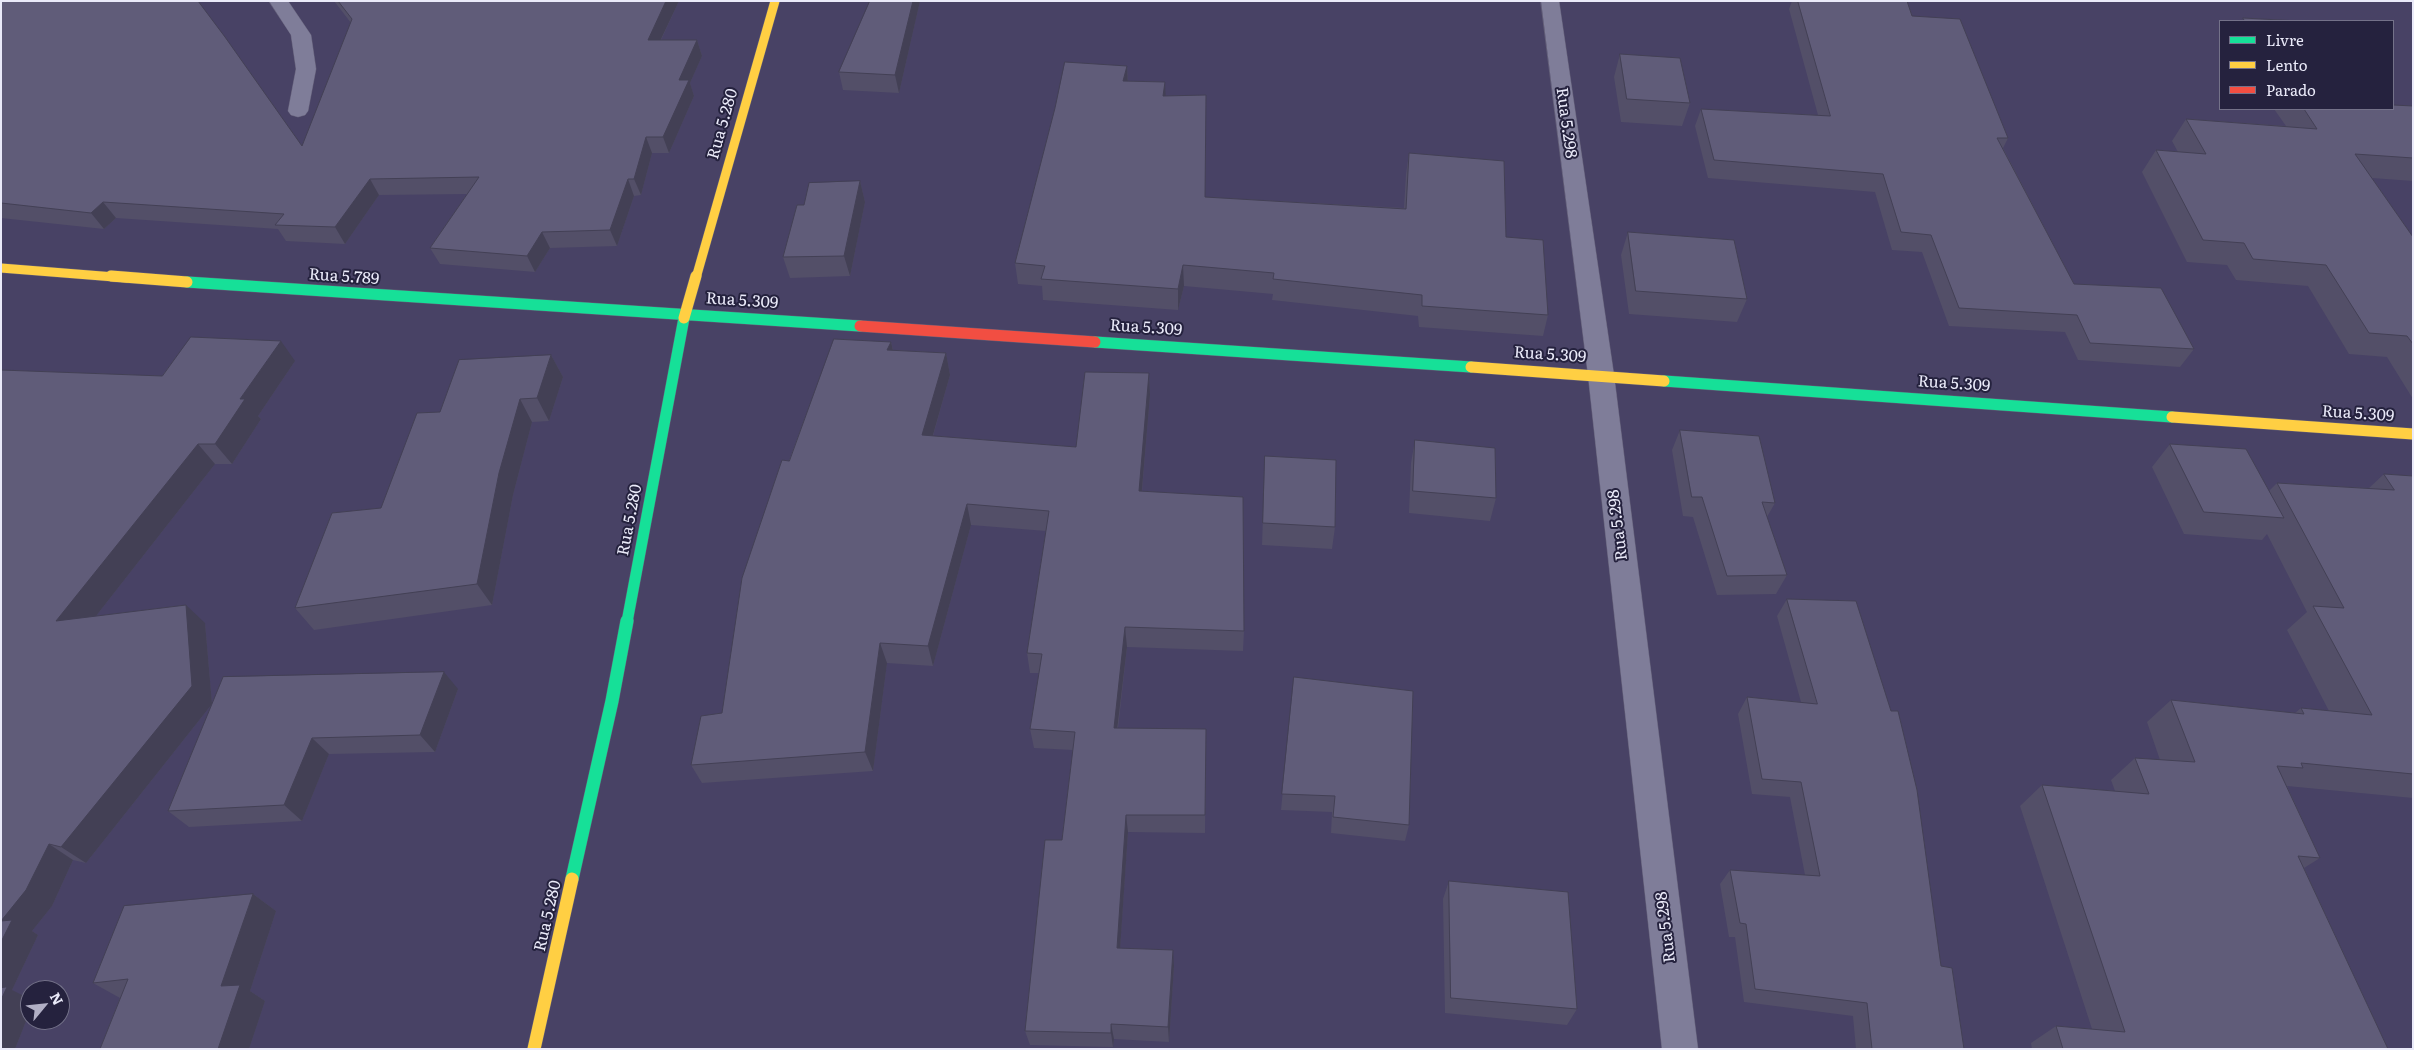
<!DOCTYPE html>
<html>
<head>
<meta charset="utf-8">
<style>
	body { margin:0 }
	#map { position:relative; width:2414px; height:1050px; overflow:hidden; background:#484265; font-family:Literata,serif }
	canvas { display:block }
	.frame { position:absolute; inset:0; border:2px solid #eaeaf9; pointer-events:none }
	.legend { position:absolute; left:2219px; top:20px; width:175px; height:90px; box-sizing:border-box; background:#25223e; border:1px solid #747289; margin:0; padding:6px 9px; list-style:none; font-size:15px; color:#eaeaf9 }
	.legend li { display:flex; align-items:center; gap:10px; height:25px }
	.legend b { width:25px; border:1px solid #747289 }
	.north { position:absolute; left:20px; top:980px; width:50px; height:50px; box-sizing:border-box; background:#25223e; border:1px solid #747289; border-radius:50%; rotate:62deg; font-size:14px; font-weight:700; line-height:20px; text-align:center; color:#eaeaf9 }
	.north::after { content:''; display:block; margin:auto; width:18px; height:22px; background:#b1afc5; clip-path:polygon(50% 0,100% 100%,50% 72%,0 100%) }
</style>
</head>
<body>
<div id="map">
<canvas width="2414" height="1050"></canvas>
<div class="frame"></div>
<ul class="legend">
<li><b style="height:6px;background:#16e098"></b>Livre</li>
<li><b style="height:6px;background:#ffcf43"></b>Lento</li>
<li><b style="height:6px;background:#f24e42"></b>Parado</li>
</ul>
<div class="north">N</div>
</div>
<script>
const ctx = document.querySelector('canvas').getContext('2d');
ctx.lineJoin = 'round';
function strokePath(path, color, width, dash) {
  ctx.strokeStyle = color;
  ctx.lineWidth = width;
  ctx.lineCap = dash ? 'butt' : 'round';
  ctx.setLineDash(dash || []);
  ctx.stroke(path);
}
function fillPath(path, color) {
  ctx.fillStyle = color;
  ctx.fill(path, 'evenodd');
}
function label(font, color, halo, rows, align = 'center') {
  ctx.font = font + ' Literata,serif';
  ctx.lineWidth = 4;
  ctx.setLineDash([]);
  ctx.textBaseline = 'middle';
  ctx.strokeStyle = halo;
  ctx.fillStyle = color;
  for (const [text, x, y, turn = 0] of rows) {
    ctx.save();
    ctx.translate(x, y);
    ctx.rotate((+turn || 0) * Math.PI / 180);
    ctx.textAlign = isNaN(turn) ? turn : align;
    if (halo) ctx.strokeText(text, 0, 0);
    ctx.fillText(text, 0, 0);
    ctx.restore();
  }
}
const street = new Path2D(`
	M269 1H288L311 35 316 69 308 111 305 115 298 117 291 115 288 111 296 69 291 35Z
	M1541 1H1559L1614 375 1698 1049H1662L1588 375Z`);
const fastFar1 = new Path2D(`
	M187 282 860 326
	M1095 342 1471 367
	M1664 381 2172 417
	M627 622 684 318`);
const fast = new Path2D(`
	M572 879 612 701 627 621`);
const slowFar2 = new Path2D(`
	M1 268 127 278
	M696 278 775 1`);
const slowFar1 = new Path2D(`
	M111 276 187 282
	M684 318 696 276
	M1471 367 1664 381
	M2172 417 2413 434`);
const slow = new Path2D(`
	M534 1049 572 879`);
const jam = new Path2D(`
	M860 326 1095 342`);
const wall = new Path2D(`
	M1 1 302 146 351 23 334 1H679L661 40H697L702 56 690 83 694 96 669 153H652L641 195 634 196 617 246 550 248 535 272 440 264 430 248 467 194 379 195 345 244 286 241 278 229 116 218 104 229 1 218Z
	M920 1 899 93 843 90 839 72Z
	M1792 1H1907L1912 16 2008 138 2003 148 2074 284 2194 349 2180 367 2078 360 2065 332 1949 326 1922 252 1892 250 1875 192 1708 178 1695 126 1701 109 1818 115 1789 9Z
	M1620 54 1690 103 1682 126 1621 122 1614 77Z
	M1127 66 1128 81 1165 82V96L1205 197 1404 208 1406 174 1409 153 1506 237 1548 315 1543 336 1419 327 1418 316 1272 300 1273 294 1184 286 1178 310 1043 300 1042 286 1018 284 1015 263Z
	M2413 106V181L2372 178 2413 237V399L2387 357 2349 354 2308 286 2236 280 2227 265 2187 262 2142 172 2156 150 2178 152 2172 141 2186 119 2286 126 2274 109H2393Z
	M860 181 865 202 850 276 790 278 783 257 804 205Z
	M1628 232 1747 299 1737 322 1629 314 1621 255Z
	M891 342 893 350 946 353 950 375 933 436 1076 447 1149 373 1150 395 1142 491 1244 631 1243 651 1127 647 1118 728 1206 729 1205 833 1128 832 1120 948 1174 966 1169 1042 1114 1039 1113 1047 1030 1045 1025 1031 1062 840 1073 750 1034 748 1030 729 1039 673H1030L1027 653 1046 531 971 525 933 666 887 663 873 771 702 783 691 765 722 713 789 461Z
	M551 355 563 377 549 421 532 422 513 495 492 605 314 630 295 608 381 508 440 412Z
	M295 361 258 416 261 419 232 464H215L96 616 205 623 212 704 86 863 73 860 52 906 32 931 38 935 12 990 30 1011 15 1049H1V370L162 376Z
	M1680 430 1775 503 1767 517 1787 575 1776 594 1717 595 1693 517 1683 516 1672 450Z
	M1415 440 1496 498 1490 521 1409 513 1411 463Z
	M2170 444 2269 491 2277 483 2369 488 2384 474 2413 476V798L2287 786 2320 858 2304 868 2388 1049H2032L2031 1043 2056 1026 2092 1029 2020 806 2042 785 2115 791 2111 780 2135 758 2160 760 2147 722 2171 700 2295 713 2301 708 2329 711 2287 630 2307 612 2267 534 2262 540 2184 534 2152 467Z
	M1265 456 1335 527 1332 549 1262 545Z
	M1787 599 1941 966 1964 1049H1856L1853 1016 1744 1002 1735 937H1729L1720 884 1730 870 1805 875 1790 797 1752 794 1738 714 1747 697 1801 702 1777 616Z
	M223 677 458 689 435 752 329 754 302 821 189 827 168 811Z
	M1294 677 1409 825 1405 841 1331 833 1332 812 1281 810Z
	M1449 881 1577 1009 1567 1025 1445 1013 1443 899Z
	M253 894 276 911 250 991 265 1001 249 1049H100L120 998 93 983Z`);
const shadedWall = new Path2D(`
	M666 1H679L653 56 648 40Z
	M913 1H920L899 93 895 75Z
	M697 40 702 56 690 83 694 96 669 153 663 137 679 80Z
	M1127 66 1128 86 1123 81Z
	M1165 82 1166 103 1163 96Z
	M646 137 652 153 641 195 634 179Z
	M370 179 379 195 345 244 335 227Z
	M628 179 634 196 617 246 610 230Z
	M860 181 865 202 850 276 844 256Z
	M103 202 116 218 104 229 91 213Z
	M542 232 550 248 535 272 527 256Z
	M1183 265 1184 286 1178 310V289Z
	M281 341 295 361 258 416 261 419 232 464 215 444 240 399Z
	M891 342 896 364 887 350Z
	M946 353 950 375 927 456 922 435Z
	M551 355 563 377 549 421 537 398Z
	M1149 373 1150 395 1140 512 1139 491Z
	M520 399 532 422 513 495 492 605 477 584 499 473Z
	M198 444 215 464 78 639 56 621Z
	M967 504 971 525 933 666 928 646Z
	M186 605 205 623 212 704 86 863 61 847Z
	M1125 627 1127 647 1115 747 1114 728Z
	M880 643 887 663 873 771 865 752Z
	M444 672 458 689 435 752 420 735Z
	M312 738 329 754 302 821 284 805Z
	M1126 815 1128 832 1119 964 1117 948Z
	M49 844 73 860 52 906 32 931 38 935 12 990 30 999V1011L15 1049H1V921Z
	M253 894 276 911 250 991 265 1001 249 1049H218L221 986Z
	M1173 950 1174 966 1169 1042 1168 1027Z
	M1111 1024 1114 1039 1113 1047 1111 1033Z`);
const building = new Path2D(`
	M1 1H198L225 37 302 146 352 19 338 1H666L648 40H697L679 80H689L663 137H646L634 179H628L610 230 542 232 527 256 430 248 479 177 370 179 335 227 275 225 284 214 103 202 91 213 1 203Z
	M870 1H913L895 75 839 72Z
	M1798 1H1907L1912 16 1960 19 2008 138H1997L2074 284 2161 288 2194 349 2090 343 2077 315 1959 308 1931 235 1901 232 1883 174 1714 160 1701 109 1830 116Z
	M2243 18 2298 21H2245Z
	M1620 54 1680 58 1690 103 1627 99Z
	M1065 62 1127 66 1123 81 1165 82 1163 96 1206 95 1205 197 1406 209 1409 153 1504 161 1506 237 1543 240 1548 315 1422 306V295L1273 279 1274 273 1183 265 1178 289 1041 279 1045 266 1015 263 1055 108Z
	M2393 105 2413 106V158L2355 154 2413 237V344L2407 336 2369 333 2326 265 2253 259 2244 243 2203 240 2156 150 2206 154 2186 119 2317 129 2304 109H2393Z
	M860 181 844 256 783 257 797 205H804L809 183Z
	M1628 232 1734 240 1747 299 1636 291Z
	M191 337 281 341 240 399H245L215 444H198L56 621 186 605 192 686 61 847 49 844 26 890 1 921 12 920 1 942V370L162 376Z
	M834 339 891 342 887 350 946 353 922 435 1076 447 1085 372 1149 373 1139 491 1243 497 1244 631 1125 627 1114 728 1206 729 1205 815H1126L1117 948 1173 950 1168 1027 1111 1024V1033L1025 1031 1045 840H1062L1075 732 1030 729 1042 654 1027 653 1049 511 967 504 928 646 880 643 865 752 691 765 701 716 722 713 742 578 782 460 789 461Z
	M551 355 537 398 520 399 499 473 477 584 295 608 332 513 381 508 417 413 440 412 459 360Z
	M1680 430 1759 436 1775 503 1762 502 1787 575 1727 576 1702 497H1692Z
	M1415 440 1495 448 1496 498 1413 491Z
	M2170 444 2246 449 2284 518 2204 512Z
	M1265 456 1336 460 1335 527 1263 523Z
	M2384 474 2413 476V774L2301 763 2303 768 2277 766 2320 858 2298 856 2388 1049H2063L2056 1026 2125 1032 2042 785 2149 794 2135 758 2195 762 2171 700 2304 714 2301 708 2372 715 2313 606 2344 608 2277 483 2394 490Z
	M1787 599 1856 601 1891 711H1898L1917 790 1941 966 1952 968 1964 1049H1872L1867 1003 1755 989 1746 924 1740 923 1730 870 1820 876 1801 782 1762 779 1747 697 1817 704Z
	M444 672 420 735 312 738 284 805 168 811 223 677Z
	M1294 677 1413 691 1409 825 1333 817 1335 796 1282 794Z
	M1449 881 1568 892 1577 1009 1451 998Z
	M253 894 221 986 240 985 218 1049H100L128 979 93 983 124 906Z
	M7 987 1 1000V988Z`);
const streetNames = [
	["Rua 5.298",1566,123,82],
	["Rua 5.280",723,124,-74],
	["Rua 5.789",344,277,4],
	["Rua 5.309",742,301,4],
	["Rua 5.309",1146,328,4],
	["Rua 5.309",1550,355,4],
	["Rua 5.309",1954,384,4],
	["Rua 5.309",2358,414,4],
	["Rua 5.280",630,520,-79],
	["Rua 5.298",1618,525,-97],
	["Rua 5.280",548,916,-77],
	["Rua 5.298",1666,927,-97]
];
strokePath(street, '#625e77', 1);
strokePath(fastFar1, '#625e77', 12);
strokePath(fast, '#625e77', 14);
strokePath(slowFar2, '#625e77', 10);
strokePath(slowFar1, '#625e77', 12);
strokePath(slow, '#625e77', 14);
strokePath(jam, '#625e77', 12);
fillPath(street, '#7f7d99');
strokePath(fastFar1, '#16e098', 11);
strokePath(fast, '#16e098', 13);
strokePath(slowFar2, '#ffcf43', 9);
strokePath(slowFar1, '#ffcf43', 11);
strokePath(slow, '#ffcf43', 13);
strokePath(jam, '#f24e42', 11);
fillPath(wall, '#534f68');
fillPath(shadedWall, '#434055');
fillPath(building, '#605c79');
strokePath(building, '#434055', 1);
label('16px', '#eaeaf9', '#25223e', streetNames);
</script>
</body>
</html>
